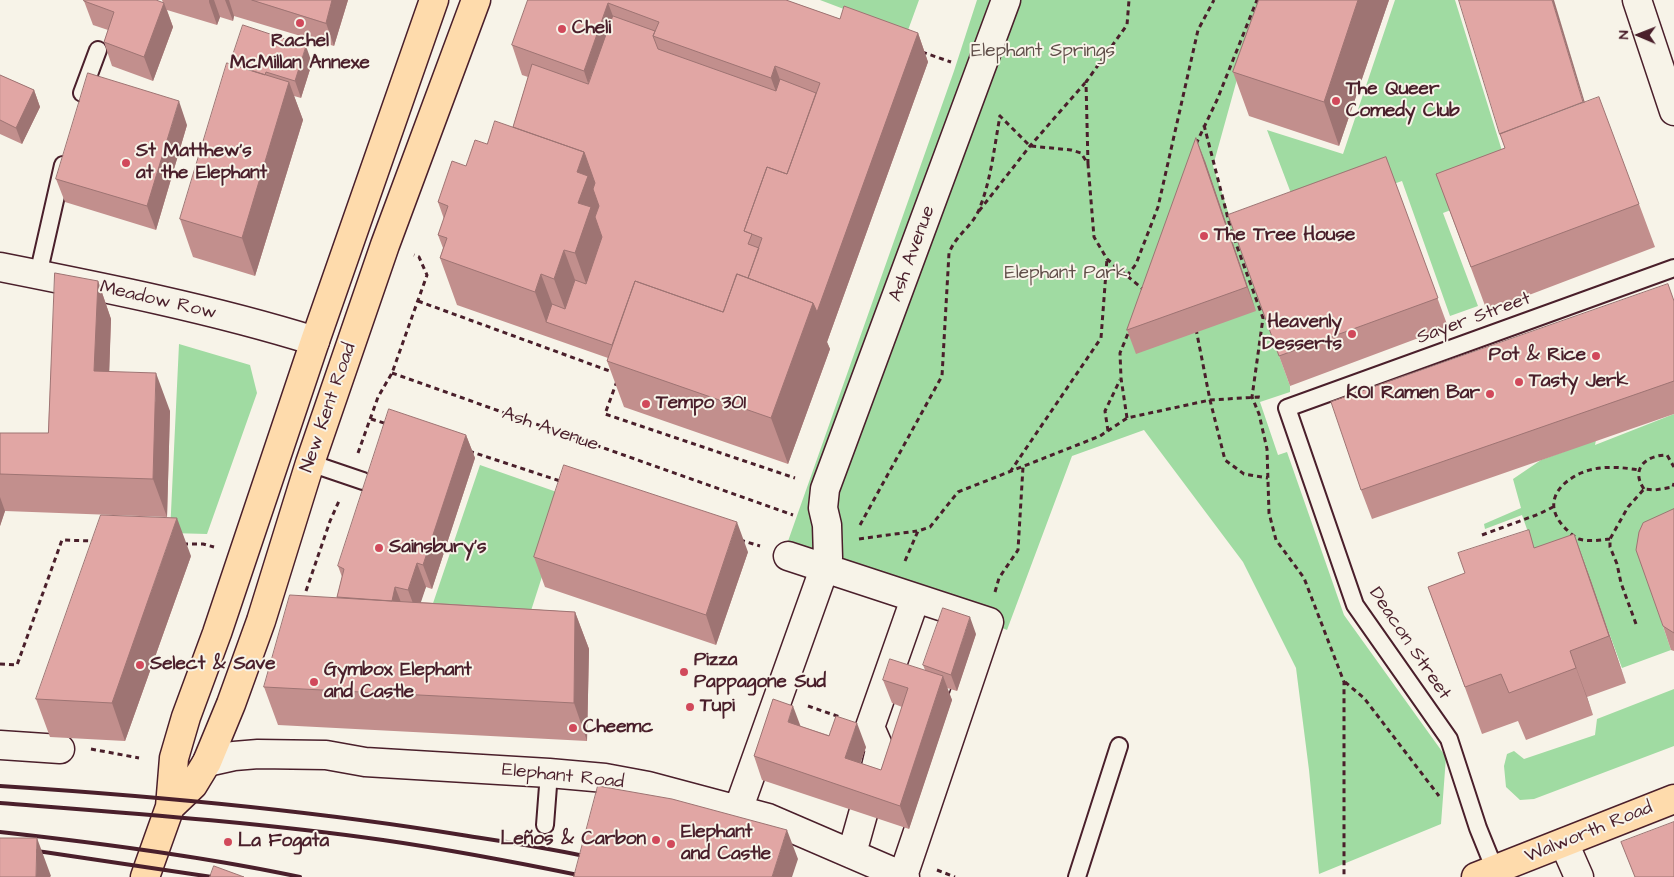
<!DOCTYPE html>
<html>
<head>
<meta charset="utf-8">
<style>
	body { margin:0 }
	#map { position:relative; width:1674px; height:877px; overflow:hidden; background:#f7f3e8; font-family:"Architects Daughter",sans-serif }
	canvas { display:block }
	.north { position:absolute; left:1614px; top:10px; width:50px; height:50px; -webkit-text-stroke:4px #f7f3e8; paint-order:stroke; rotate:271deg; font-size:14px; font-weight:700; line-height:20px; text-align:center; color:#4a1f2b }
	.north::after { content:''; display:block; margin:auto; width:18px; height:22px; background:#4a1f2b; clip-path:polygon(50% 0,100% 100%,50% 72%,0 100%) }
</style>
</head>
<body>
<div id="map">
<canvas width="1674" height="877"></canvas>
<div class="north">N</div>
</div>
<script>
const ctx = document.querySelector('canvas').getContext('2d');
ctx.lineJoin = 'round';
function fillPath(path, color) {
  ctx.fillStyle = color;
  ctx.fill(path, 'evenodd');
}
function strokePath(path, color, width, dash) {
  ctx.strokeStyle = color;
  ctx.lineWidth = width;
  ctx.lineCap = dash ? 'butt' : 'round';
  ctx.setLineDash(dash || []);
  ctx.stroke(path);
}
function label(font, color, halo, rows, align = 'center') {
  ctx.font = font + ' "Architects Daughter",sans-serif';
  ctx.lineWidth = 4;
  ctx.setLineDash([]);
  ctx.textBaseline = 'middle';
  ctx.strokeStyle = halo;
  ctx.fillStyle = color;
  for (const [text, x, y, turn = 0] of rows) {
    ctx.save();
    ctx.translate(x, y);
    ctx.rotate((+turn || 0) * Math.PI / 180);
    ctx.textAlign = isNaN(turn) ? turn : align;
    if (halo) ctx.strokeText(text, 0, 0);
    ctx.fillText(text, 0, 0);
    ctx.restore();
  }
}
const green = new Path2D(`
	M820 0H919L907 33Z
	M977 0H1259L1213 166 1239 245 1290 386V392L1260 402 1278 455 1287 452 1344 615 1446 757 1441 824 1319 874 1309 770 1296 668 1243 562 1144 430 1072 456 1007 630 896 583 787 544 954 71Z
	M1395 0H1455L1513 186 1443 213 1478 306 1450 316 1402 181 1300 217 1267 130 1343 154Z
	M179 344 250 365 257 393 207 534 170 533Z
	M1674 414V536L1645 573 1671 650 1622 668 1595 595 1536 555 1522 515 1485 529 1484 524 1521 508 1513 479 1541 460 1596 440 1595 445Z
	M480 465 568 496 528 620 429 615Z
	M1674 689V746L1534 799 1520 800 1506 787 1504 766 1507 754 1514 751 1524 759 1595 735 1597 719Z`);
const path = new Path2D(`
	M922 52 951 62
	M999 115 1030 146 1071 150 1081 153 1088 164 1094 237 1107 259 1144 290
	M1204 125 1231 230 1263 318 1252 397 1259 414 1267 449 1269 513 1276 540 1304 578 1344 682V877
	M1196 144 1217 100 1257 0
	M1088 164 1086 82 1127 25 1129 0
	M979 211 1030 146 1085 83
	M1127 276 1136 264 1158 207 1198 30 1214 0
	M418 301 615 373
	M1196 329 1210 400 1225 460 1244 474 1268 478
	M392 373 793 515
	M617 381 605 414 795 478
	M1127 418 1121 378 1120 353 1129 331
	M371 419 387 424
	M1108 431 1105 411 1120 380
	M469 451 563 482
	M358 453 378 397 392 373 427 275 419 257 414 255
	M1010 472 1101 338 1107 259
	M1644 489C1630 469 1646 455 1667 455L1674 467
	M860 525 942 376 949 253C956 235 971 227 978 212 991 182 994 148 1000 116
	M1482 535 1539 514 1553 507
	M859 539 917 531
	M1610 539C1600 540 1589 542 1579 539 1574 537 1568 531 1564 527 1543 504 1557 484 1581 473 1599 465 1621 467 1639 470
	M740 540 760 546
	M183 544H203L214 547
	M905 561 918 531 930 527 958 492 1100 436 1127 418 1210 400 1259 397 1263 398
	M306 591 330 521 339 501
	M995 592 999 578 1018 550 1023 467
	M1636 624 1621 583 1617 564 1610 547V539L1628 507 1644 489 1655 490 1673 487 1674 483
	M0 664 17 665 62 540 94 541
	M1345 682 1364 698 1439 796
	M808 706 840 717
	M91 749 139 758
	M937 870 955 877`);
const lane = new Path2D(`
	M82 93 98 50
	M38 275 63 165
	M310 463 363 481
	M545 825 549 773
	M1495 870 1478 828 1449 739 1355 605 1287 408 1674 268
	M1077 877 1119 746`);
const street = new Path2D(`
	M0 267C106 288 212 309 315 341
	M788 556 989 622 903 876
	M0 745 60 749
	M207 762 234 756 258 754 326 755 365 762 549 773 605 778 648 786 768 818 905 877
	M871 788 880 750 870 727 915 599
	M738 810 828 558 827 525 823 508 825 489 1006 0
	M1564 843 1579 877
	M852 853 863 814`);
const secondary = new Path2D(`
	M1637 0 1674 111`);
const primary = new Path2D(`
	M1476 877 1674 799`);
const highway = new Path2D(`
	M170 807 193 785 207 762 231 704 261 621 310 463 385 245 476 0
	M145 877 170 807 174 758 186 717 217 633 315 341 434 0`);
const rail = new Path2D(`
	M0 786C155 796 309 810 462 835 506 842 550 848 593 858
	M0 803C128 813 256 822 383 840 452 850 520 863 588 877
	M0 832C100 843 201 856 300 877
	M0 847 44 852 212 877`);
const wall = new Path2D(`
	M162 0H348L334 46 234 16 233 21 220 17 217 25 167 10 173 27 153 81 112 66 104 42 108 30 93 25 84 1 163 3Z
	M528 0H786L840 19 918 33 928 62 827 342 830 349 788 464 624 407 607 361 608 358 457 305 440 258 443 248 438 235 444 219 438 202 466 166 487 144 513 127 528 77 522 75 512 45Z
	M1259 0H1389L1339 146 1249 116 1233 72Z
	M312 63 301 98 294 96 303 120 255 276 193 257 180 219 230 64Z
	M0 75 34 90 40 107 22 144 0 134Z
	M1585 102 1639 204 1655 247 1487 311 1436 174 1505 148Z
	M187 125 156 230 65 202 56 179Z
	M1386 157 1448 327 1290 386 1228 215Z
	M1205 161 1256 311 1136 354 1127 330Z
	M98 281 111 319 109 372 170 411 167 517 5 511 0 526V433H48Z
	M1674 300V414L1372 519 1361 490Z
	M466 435 475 458 432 589 426 587 420 602 575 612 589 649 587 741 278 725 264 687 337 597 342 577 338 566Z
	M1674 509V651L1671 650 1663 626Z
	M1574 534 1591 581 1626 683 1587 697 1593 715 1526 740 1518 721 1482 734 1428 587Z
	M748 552 716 645 545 587 534 557Z
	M191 556 125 741 50 737 36 699Z
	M976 634 957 691 947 688 952 700 909 829 762 780 754 756 800 726 866 747 860 763 881 770 902 707 892 703 883 680 925 670 923 665Z`);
const shadedWall = new Path2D(`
	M209 0H214L220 17 217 25 209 2Z
	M225 0H229L234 16 233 21Z
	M332 0H348L334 46 326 23Z
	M1358 0H1389L1339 146 1324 102Z
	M1552 0H1554L1598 146 1588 117Z
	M164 3 173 27 153 81 144 57Z
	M608 3 619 32 594 101 584 71Z
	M918 33 928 62 827 342 830 349 788 464 771 418 813 303Z
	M306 46 312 63 301 98 295 81Z
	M775 66 786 96 782 108 771 78Z
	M289 82 303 120 255 276 242 238Z
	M34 90 40 107 22 144 16 128Z
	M179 101 187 125 156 230 147 206Z
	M1196 138 1205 161 1256 311 1247 287Z
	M584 152 601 199 608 254 592 300 575 253 578 203 577 172Z
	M564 250 581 296 571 325 554 279Z
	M541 274 558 320 546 322 535 292Z
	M98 281 111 319 108 409 94 371Z
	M156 373 170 411 167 517 153 479Z
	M466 435 475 458 432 589 423 565Z
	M0 497 5 511 0 526Z
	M177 518 191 556 125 741 112 703Z
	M737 522 748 552 716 645 706 615Z
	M1574 534 1591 581 1626 683 1609 636Z
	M417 563 426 587 417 614 408 590Z
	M395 587 404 610 391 602Z
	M575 612 589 649 587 741 574 703Z
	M970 617 976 634 957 691 951 675Z
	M1570 651 1587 697 1593 715 1576 668Z
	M943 676 952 700 909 829 900 806Z
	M793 706 802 730 788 722Z
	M857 723 866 747 854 782 845 758Z
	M787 830 798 859 792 877H772Z
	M37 838 51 876 50 877H36Z`);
const building = new Path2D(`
	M84 0H156L164 3 144 57 104 42 114 12 84 1Z
	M252 0H332L326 23Z
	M528 0H786L840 19 844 6 918 33 817 312 813 303 748 278 762 238 744 231 767 167 787 174 820 83 775 66 771 78 653 36 659 22 608 3 584 71 512 45Z
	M1259 0H1358L1324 102 1233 72Z
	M1459 0H1552L1583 102 1500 134Z
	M613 16 655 31 653 36 658 49 776 91 780 79 816 93 787 174 767 167 744 231 752 234 748 244 759 248 748 278 737 274 723 312 635 281 612 345 546 322 552 304 565 309 575 280 586 284 602 237 595 217 599 206 593 189 595 183 584 152 513 127 532 64 588 84Z
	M243 25 306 46 295 81 266 72 265 75 230 64Z
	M227 63 289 82 242 238 180 219Z
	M88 73 179 101 147 206 56 179Z
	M0 75 34 90 16 128 0 120Z
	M1599 97 1639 204 1471 267 1436 174 1505 148 1500 134Z
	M495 121 584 152 577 172 588 176 578 203 591 207 575 253 564 250 554 279 541 274 535 292 440 258 447 238 438 235 448 206 438 202 452 161 466 166 475 140 487 144Z
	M1196 138 1247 287 1127 330Z
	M1386 157 1438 298 1279 356 1228 215Z
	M55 273 98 281 94 371 156 373 153 479 0 474V433H48Z
	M737 274 813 303 771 418 607 361 635 281 723 312Z
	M1668 284 1674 301V381L1361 490 1331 402Z
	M389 409 466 435 423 565 417 563 408 590 395 587 392 601 337 597 344 569 338 566Z
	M564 465 737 522 706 615 534 557Z
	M1674 509V633L1663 626 1636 550 1639 532 1643 523Z
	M101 515 177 518 112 703 36 699Z
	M1529 530 1534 548 1574 534 1609 636 1570 651 1576 668 1509 693 1501 674 1465 687 1428 587 1465 573 1458 553Z
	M290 595 575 612 574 703 264 687Z
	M943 608 970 617 951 675 923 665Z
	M890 659 943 676 900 806 754 756 773 699 793 706 788 722 829 736 836 716 857 723 845 758 881 770 908 688 883 680Z
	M598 786 672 799 787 830 772 877H574Z
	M1674 822V877H1635L1621 842Z
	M0 838H37L36 877H0Z
	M214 866 244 877H210Z`);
const markers = [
	[300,23,5,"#d1495b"],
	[562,29,5,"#d1495b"],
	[1336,101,5,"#d1495b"],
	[126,163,5,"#d1495b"],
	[1204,236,5,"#d1495b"],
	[1352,334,5,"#d1495b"],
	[1596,356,5,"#d1495b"],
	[1519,382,5,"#d1495b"],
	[1490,394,5,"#d1495b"],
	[646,404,5,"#d1495b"],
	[379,548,5,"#d1495b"],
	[140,665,5,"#d1495b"],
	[684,672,5,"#d1495b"],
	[314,682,5,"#d1495b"],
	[690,707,5,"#d1495b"],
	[573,728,5,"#d1495b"],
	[656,840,5,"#d1495b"],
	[228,842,5,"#d1495b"],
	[671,844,5,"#d1495b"]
];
const poiNames = [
	["Cheli",572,29],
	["Rachel",300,42,"center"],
	["McMillan Annexe",300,64,"center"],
	["The Queer",1346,90],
	["Comedy Club",1346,112],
	["St Matthew's",136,152],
	["at the Elephant",136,174],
	["The Tree House",1214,236],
	["Heavenly",1342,323,"right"],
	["Desserts",1342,345,"right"],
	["Pot & Rice",1586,356,"right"],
	["Tasty Jerk",1529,382],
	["KOI Ramen Bar",1480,394,"right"],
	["Tempo 301",656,404],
	["Sainsbury's",389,548],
	["Pizza",694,661],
	["Pappagone Sud",694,683],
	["Select & Save",150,665],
	["Gymbox Elephant",324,671],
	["and Castle",324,693],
	["Tupi",700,707],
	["Cheemc",583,728],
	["Elephant",681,833],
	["and Castle",681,855],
	["Leños & Carbon",646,840,"right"],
	["La Fogata",238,842]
];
const parkNames = [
	["Elephant Springs",1043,52],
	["Elephant Park",1066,274]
];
const streetNames = [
	["Ash Avenue",913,254,-70],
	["Meadow Row",158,301,13],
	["Sayer Street",1474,319,-20],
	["New Kent Road",329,408,-71],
	["Ash Avenue",550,430,19],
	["Deacon Street",1409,644,56],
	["Elephant Road",563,777,6],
	["Walworth Road",1589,833,-22]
];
fillPath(green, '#a0dba2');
strokePath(lane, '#4a1f2b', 20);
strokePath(street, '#4a1f2b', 31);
strokePath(secondary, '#4a1f2b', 31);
strokePath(primary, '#4a1f2b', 31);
strokePath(highway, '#4a1f2b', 31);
strokePath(path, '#4a1f2b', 3, [5, 4]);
strokePath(lane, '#f7f3e8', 16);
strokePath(street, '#f7f3e8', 28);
strokePath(secondary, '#f7f3e8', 28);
strokePath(primary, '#fedbac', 28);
strokePath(highway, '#fedbac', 28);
strokePath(rail, '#4a1f2b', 4);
fillPath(wall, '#c28f8d');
fillPath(shadedWall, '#9e7473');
fillPath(building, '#e1a6a4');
strokePath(building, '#9e7473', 1);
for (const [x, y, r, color] of markers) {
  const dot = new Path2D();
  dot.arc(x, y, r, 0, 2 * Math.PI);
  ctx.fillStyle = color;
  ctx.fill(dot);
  strokePath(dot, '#f7f3e8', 2);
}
label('bold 19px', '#4a1f2b', '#f7f3e8', poiNames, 'left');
label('19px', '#604e49', '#f7f3e8', parkNames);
label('19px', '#4a1f2b', '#f7f3e8', streetNames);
</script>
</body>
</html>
